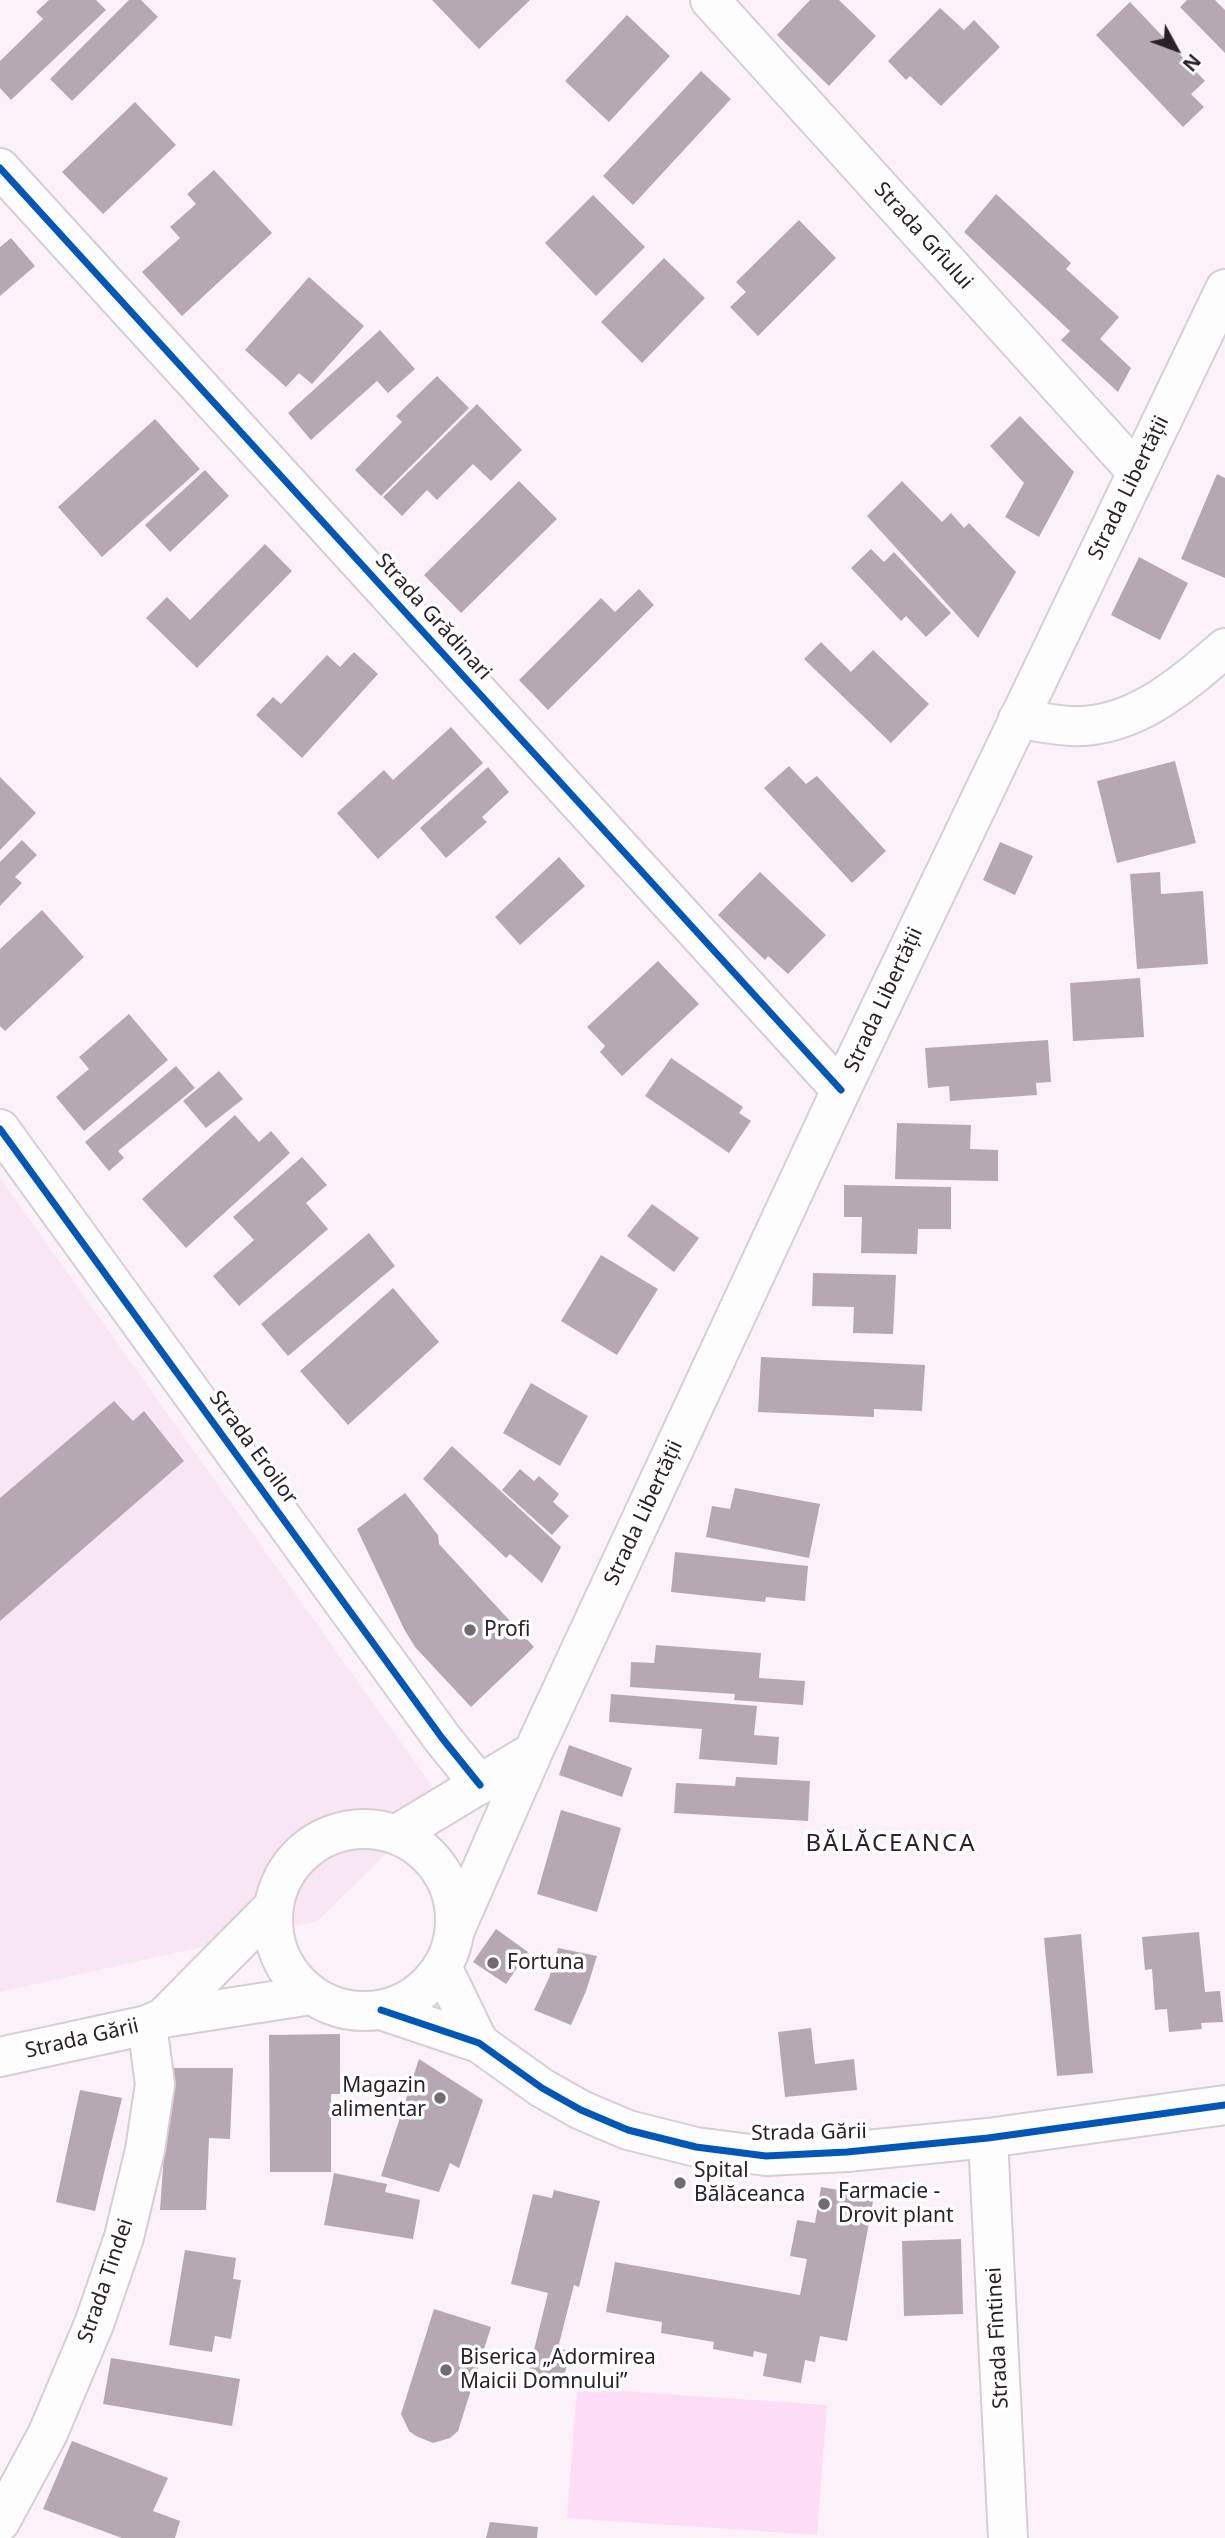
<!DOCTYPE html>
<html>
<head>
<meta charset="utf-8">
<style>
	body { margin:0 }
	#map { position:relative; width:1225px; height:2538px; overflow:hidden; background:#faf2f8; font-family:"Noto Sans",sans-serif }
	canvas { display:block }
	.north { position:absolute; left:1141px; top:14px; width:70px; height:70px; -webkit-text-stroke:5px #fff; paint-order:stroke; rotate:131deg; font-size:19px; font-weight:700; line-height:28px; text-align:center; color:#292227 }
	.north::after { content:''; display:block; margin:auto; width:24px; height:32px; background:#292227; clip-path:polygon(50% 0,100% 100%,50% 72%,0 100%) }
</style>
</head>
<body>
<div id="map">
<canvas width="1225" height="2538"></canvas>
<div class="north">N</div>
</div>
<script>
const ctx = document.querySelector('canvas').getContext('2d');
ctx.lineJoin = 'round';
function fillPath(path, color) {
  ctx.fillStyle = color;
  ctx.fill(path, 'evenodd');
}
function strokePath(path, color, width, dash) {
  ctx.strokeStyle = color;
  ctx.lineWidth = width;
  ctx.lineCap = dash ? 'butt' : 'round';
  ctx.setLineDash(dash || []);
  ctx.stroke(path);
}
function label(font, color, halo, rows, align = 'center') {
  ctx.font = font + ' "Noto Sans",sans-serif';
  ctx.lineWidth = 7;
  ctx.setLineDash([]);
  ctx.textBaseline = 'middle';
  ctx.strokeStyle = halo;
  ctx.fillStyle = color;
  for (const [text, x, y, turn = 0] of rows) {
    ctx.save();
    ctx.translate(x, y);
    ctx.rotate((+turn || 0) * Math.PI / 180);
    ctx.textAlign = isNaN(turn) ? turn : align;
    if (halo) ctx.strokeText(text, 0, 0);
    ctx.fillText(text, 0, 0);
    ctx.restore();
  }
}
const built = new Path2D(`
	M0 1178 441 1799 318 1921 0 1992Z`);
const green = new Path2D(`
	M577 2388 827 2405 817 2535 567 2518Z`);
const building = new Path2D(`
	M49 0H96L106 10 11 100 0 88V61L43 19 36 12Z
	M129 0H141L158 17 72 101 50 79Z
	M432 0H530L479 49Z
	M810 0H839L876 36 829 86 777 35Z
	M1187 0H1215L1225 10V53L1180 7Z
	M1130 2 1205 81 1191 94 1204 107 1183 127 1096 35Z
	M940 8 964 30 974 20 1000 47 941 106 910 76 906 80 888 61Z
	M627 15 670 56 609 122 565 81Z
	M701 71 731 99 633 205 603 176Z
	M135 102 176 145 103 214 62 172Z
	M214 170 272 233 182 316 142 272 180 238 170 227 196 204 187 194Z
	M996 194 1071 263 1066 269 1119 317 1100 339 1131 368 1118 392 1061 340 1070 331 964 232Z
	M593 195 645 247 596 296 545 243Z
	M799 220 836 258 758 336 730 307 746 292 736 282Z
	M11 238 35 266 0 296V247Z
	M664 258 705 298 642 363 601 322Z
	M309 277 364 326 312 384 299 373 286 387 245 350Z
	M380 330 415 369 388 393 377 381 311 440 288 413Z
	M437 376 469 408 381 496 355 470 402 422 396 416Z
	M477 404 522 450 491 481 473 464 437 500 427 490 402 516 383 497Z
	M1020 416 1074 472 1039 537 1005 517 1024 483 990 446Z
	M155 419 200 469 102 557 58 507Z
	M205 470 229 496 170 552 145 525Z
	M1217 474 1225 478V578L1181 559Z
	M519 481 557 519 461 613 424 575Z
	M902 481 942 522 951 513 964 528 969 523 1016 572 978 638 867 516Z
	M265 544 292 571 197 668 146 618 167 597 190 620Z
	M871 549 884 562 894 552 951 613 926 637 906 616 901 621 851 568Z
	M1139 557 1188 583 1160 640 1111 615Z
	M639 589 654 605 548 710 519 680 601 598 615 612Z
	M821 642 851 672 873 650 929 704 891 743 804 659Z
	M354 652 378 674 302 758 256 715 273 697 281 704 327 655 340 667Z
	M451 727 483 763 378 859 337 813 384 770 393 780Z
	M1175 761 1196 843 1117 863 1097 781Z
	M789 766 806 784 817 776 886 851 852 883 764 788Z
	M488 767 509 792 482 817 487 822 446 858 420 828Z
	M0 777 36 813 0 850Z
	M22 840 37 855 15 877 22 883 0 906V862Z
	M1000 842 1033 856 1015 895 983 880Z
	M559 857 585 886 520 945 495 917Z
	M760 872 826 935 788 974 768 956 765 960 718 915Z
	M1160 872 1161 894 1203 891 1208 964 1137 969 1130 874Z
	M42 910 84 957 5 1031 0 1026V949Z
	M658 961 699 1004 622 1076 600 1052 605 1046 587 1027Z
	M1140 978 1144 1037 1073 1041 1070 983Z
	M129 1014 168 1060 84 1131 56 1097 89 1069 79 1057Z
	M1048 1040 1051 1082 1036 1083 1037 1095 950 1101 949 1086 928 1088 925 1048Z
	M671 1058 743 1107 739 1113 751 1121 729 1153 645 1096Z
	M176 1066 195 1088 118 1151 124 1158 109 1171 85 1142Z
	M219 1071 243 1099 206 1128 183 1101Z
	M235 1115 259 1142 271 1131 290 1153 186 1248 142 1199Z
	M897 1123 971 1125 970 1149 998 1150V1181L895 1179Z
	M302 1157 327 1185 306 1203 328 1229 239 1306 213 1276 254 1240 233 1217Z
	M844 1185 951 1187V1229H918L917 1254 861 1253 862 1217H844Z
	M652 1204 699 1238 674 1272 627 1236Z
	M369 1233 395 1266 288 1356 261 1324Z
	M601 1255 658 1289 617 1355 561 1321Z
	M813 1273 896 1275 893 1334 853 1333 854 1307 812 1306Z
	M393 1288 439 1342 348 1425 300 1371Z
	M761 1357 925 1365 922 1411 874 1409V1417L758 1412Z
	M531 1383 588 1416 560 1466 503 1433Z
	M114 1401 133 1421 144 1411 184 1461 0 1621V1498Z
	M452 1446 561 1547 542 1583 510 1554 506 1558 423 1479Z
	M520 1469 534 1481 539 1476 559 1494 553 1502 569 1516 552 1535 502 1490Z
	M735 1488 820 1504 809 1558 706 1537 712 1506 730 1509Z
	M405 1493 438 1535 439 1544 534 1647 471 1707 415 1647 404 1629 357 1529Z
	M675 1552 808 1566 805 1601 766 1597 765 1602 671 1592Z
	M656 1645 761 1653 759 1678 805 1681 803 1705 734 1700 735 1694 630 1687 631 1662 654 1663Z
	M611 1694 757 1706 754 1735 779 1737 777 1765 699 1759 702 1729 609 1722Z
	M569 1745 632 1768 622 1797 559 1775Z
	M736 1777 810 1781 808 1821 674 1813 676 1783 735 1786Z
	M561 1810 621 1828 597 1912 537 1894Z
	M496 1929 528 1952 506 1984 473 1962Z
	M1199 1932 1205 1992 1220 1991 1223 2022 1201 2023 1202 2029 1169 2032 1167 2009 1155 2010 1152 1969 1145 1970 1142 1937Z
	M1081 1934 1093 2073 1057 2076 1044 1938Z
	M558 1948 597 1956 586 1991 571 2025 534 2010 549 1978Z
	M811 2028 815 2064 854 2059 857 2090 785 2097 778 2032Z
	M340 2034V2094H331V2172H270L269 2035Z
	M419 2059 483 2100 459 2168 450 2163 439 2192 381 2176Z
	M170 2068H233L230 2139 209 2138 206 2210H160Z
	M80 2090 122 2098 95 2211 56 2202Z
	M334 2173 387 2184 385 2192 420 2200 413 2239 324 2225Z
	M821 2187 874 2196 847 2341 820 2336 815 2362 805 2360 801 2383 763 2376 767 2354 754 2351 753 2357 713 2349 714 2342 661 2333 662 2322 606 2312 615 2262 800 2295 807 2259 790 2256 797 2220 815 2223Z
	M554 2190 600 2201 579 2287 574 2285 558 2348 570 2351 563 2382 528 2374 548 2293 511 2284 533 2194 552 2198Z
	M961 2239 963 2314 904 2316 902 2241Z
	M185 2250 236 2258 233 2279 241 2280 231 2339 215 2336 212 2352 169 2345Z
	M434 2309 491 2327 458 2431 450 2438 433 2443 416 2436 409 2431 401 2414Z
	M111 2358 240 2379 232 2426 103 2404Z
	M72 2441 168 2478 153 2511 180 2521 175 2538H122L43 2509Z
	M490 2522 538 2527 537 2538H486Z`);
const minor = new Path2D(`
	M710 0 1136 471
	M0 168 841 1090
	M1018 719C1035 721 1053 725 1071 726 1132 729 1181 686 1225 648
	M0 1129 442 1738 480 1785
	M442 1967 479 2043
	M381 2010 479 2043 542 2088 581 2110 628 2130 696 2147 766 2156 847 2152 988 2138 1225 2105
	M988 2138 1008 2538
	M0 2522 48 2433 94 2324 124 2237 145 2150 155 2084 147 2025`);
const major = new Path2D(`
	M273 1920a91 91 0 1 1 182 0a91 91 0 1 1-182 0Z
	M397 1834 533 1752
	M455 1930 533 1752 841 1090 1225 289
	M163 2018 273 1907
	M0 2057 147 2025 163 2018 311 1995`);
const cycleway = new Path2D(`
	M0 168 841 1090
	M0 1129 442 1738 480 1785
	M381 2010 479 2043 542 2088 581 2110 628 2130 696 2147 766 2156 847 2152 988 2138 1225 2105`);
const markers = [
	[470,1630,7,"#726b70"],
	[493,1963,7,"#726b70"],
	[440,2098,7,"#726b70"],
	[680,2183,7,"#726b70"],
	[824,2204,7,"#726b70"],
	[446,2370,7,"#726b70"]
];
const streetNames = [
	["Strada Grîului",923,236,48],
	["Strada Libertății",1129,488,-64],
	["Strada Grădinari",433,617,48],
	["Strada Libertății",884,1000,-65],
	["Strada Eroilor",253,1448,54],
	["Strada Libertății",644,1513,-65],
	["Strada Gării",82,2039,-13],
	["Strada Gării",809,2133,-1],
	["Strada Tindei",106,2281,-71],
	["Strada Fîntinei",998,2338,-93]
];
const poiNames = [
	["Profi",484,1630],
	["Fortuna",507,1963],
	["Magazin",426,2086,"right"],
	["alimentar",426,2110,"right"],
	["Spital",694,2171],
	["Bălăceanca",694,2195],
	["Farmacie -",838,2192],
	["Drovit plant",838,2216],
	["Biserica „Adormirea",460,2358],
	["Maicii Domnului”",460,2382]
];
const quarterNames = [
	["BĂLĂCEANCA",891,1844]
];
fillPath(built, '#f9e6f4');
fillPath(green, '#fcddf5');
fillPath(building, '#b6a8b3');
strokePath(minor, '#d6ced4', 42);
strokePath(major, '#d6ced4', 42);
strokePath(minor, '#fefdfe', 38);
strokePath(major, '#fefdfe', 38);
strokePath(cycleway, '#0057b8', 7);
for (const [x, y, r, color] of markers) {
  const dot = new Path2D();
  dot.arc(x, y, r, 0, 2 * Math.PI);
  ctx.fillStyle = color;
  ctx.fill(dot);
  strokePath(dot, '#fff', 2.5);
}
label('21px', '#292227', '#fff', streetNames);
label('21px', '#292227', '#fff', poiNames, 'left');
ctx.letterSpacing = '2px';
label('24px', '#292227', '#fff', quarterNames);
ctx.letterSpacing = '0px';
</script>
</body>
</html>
